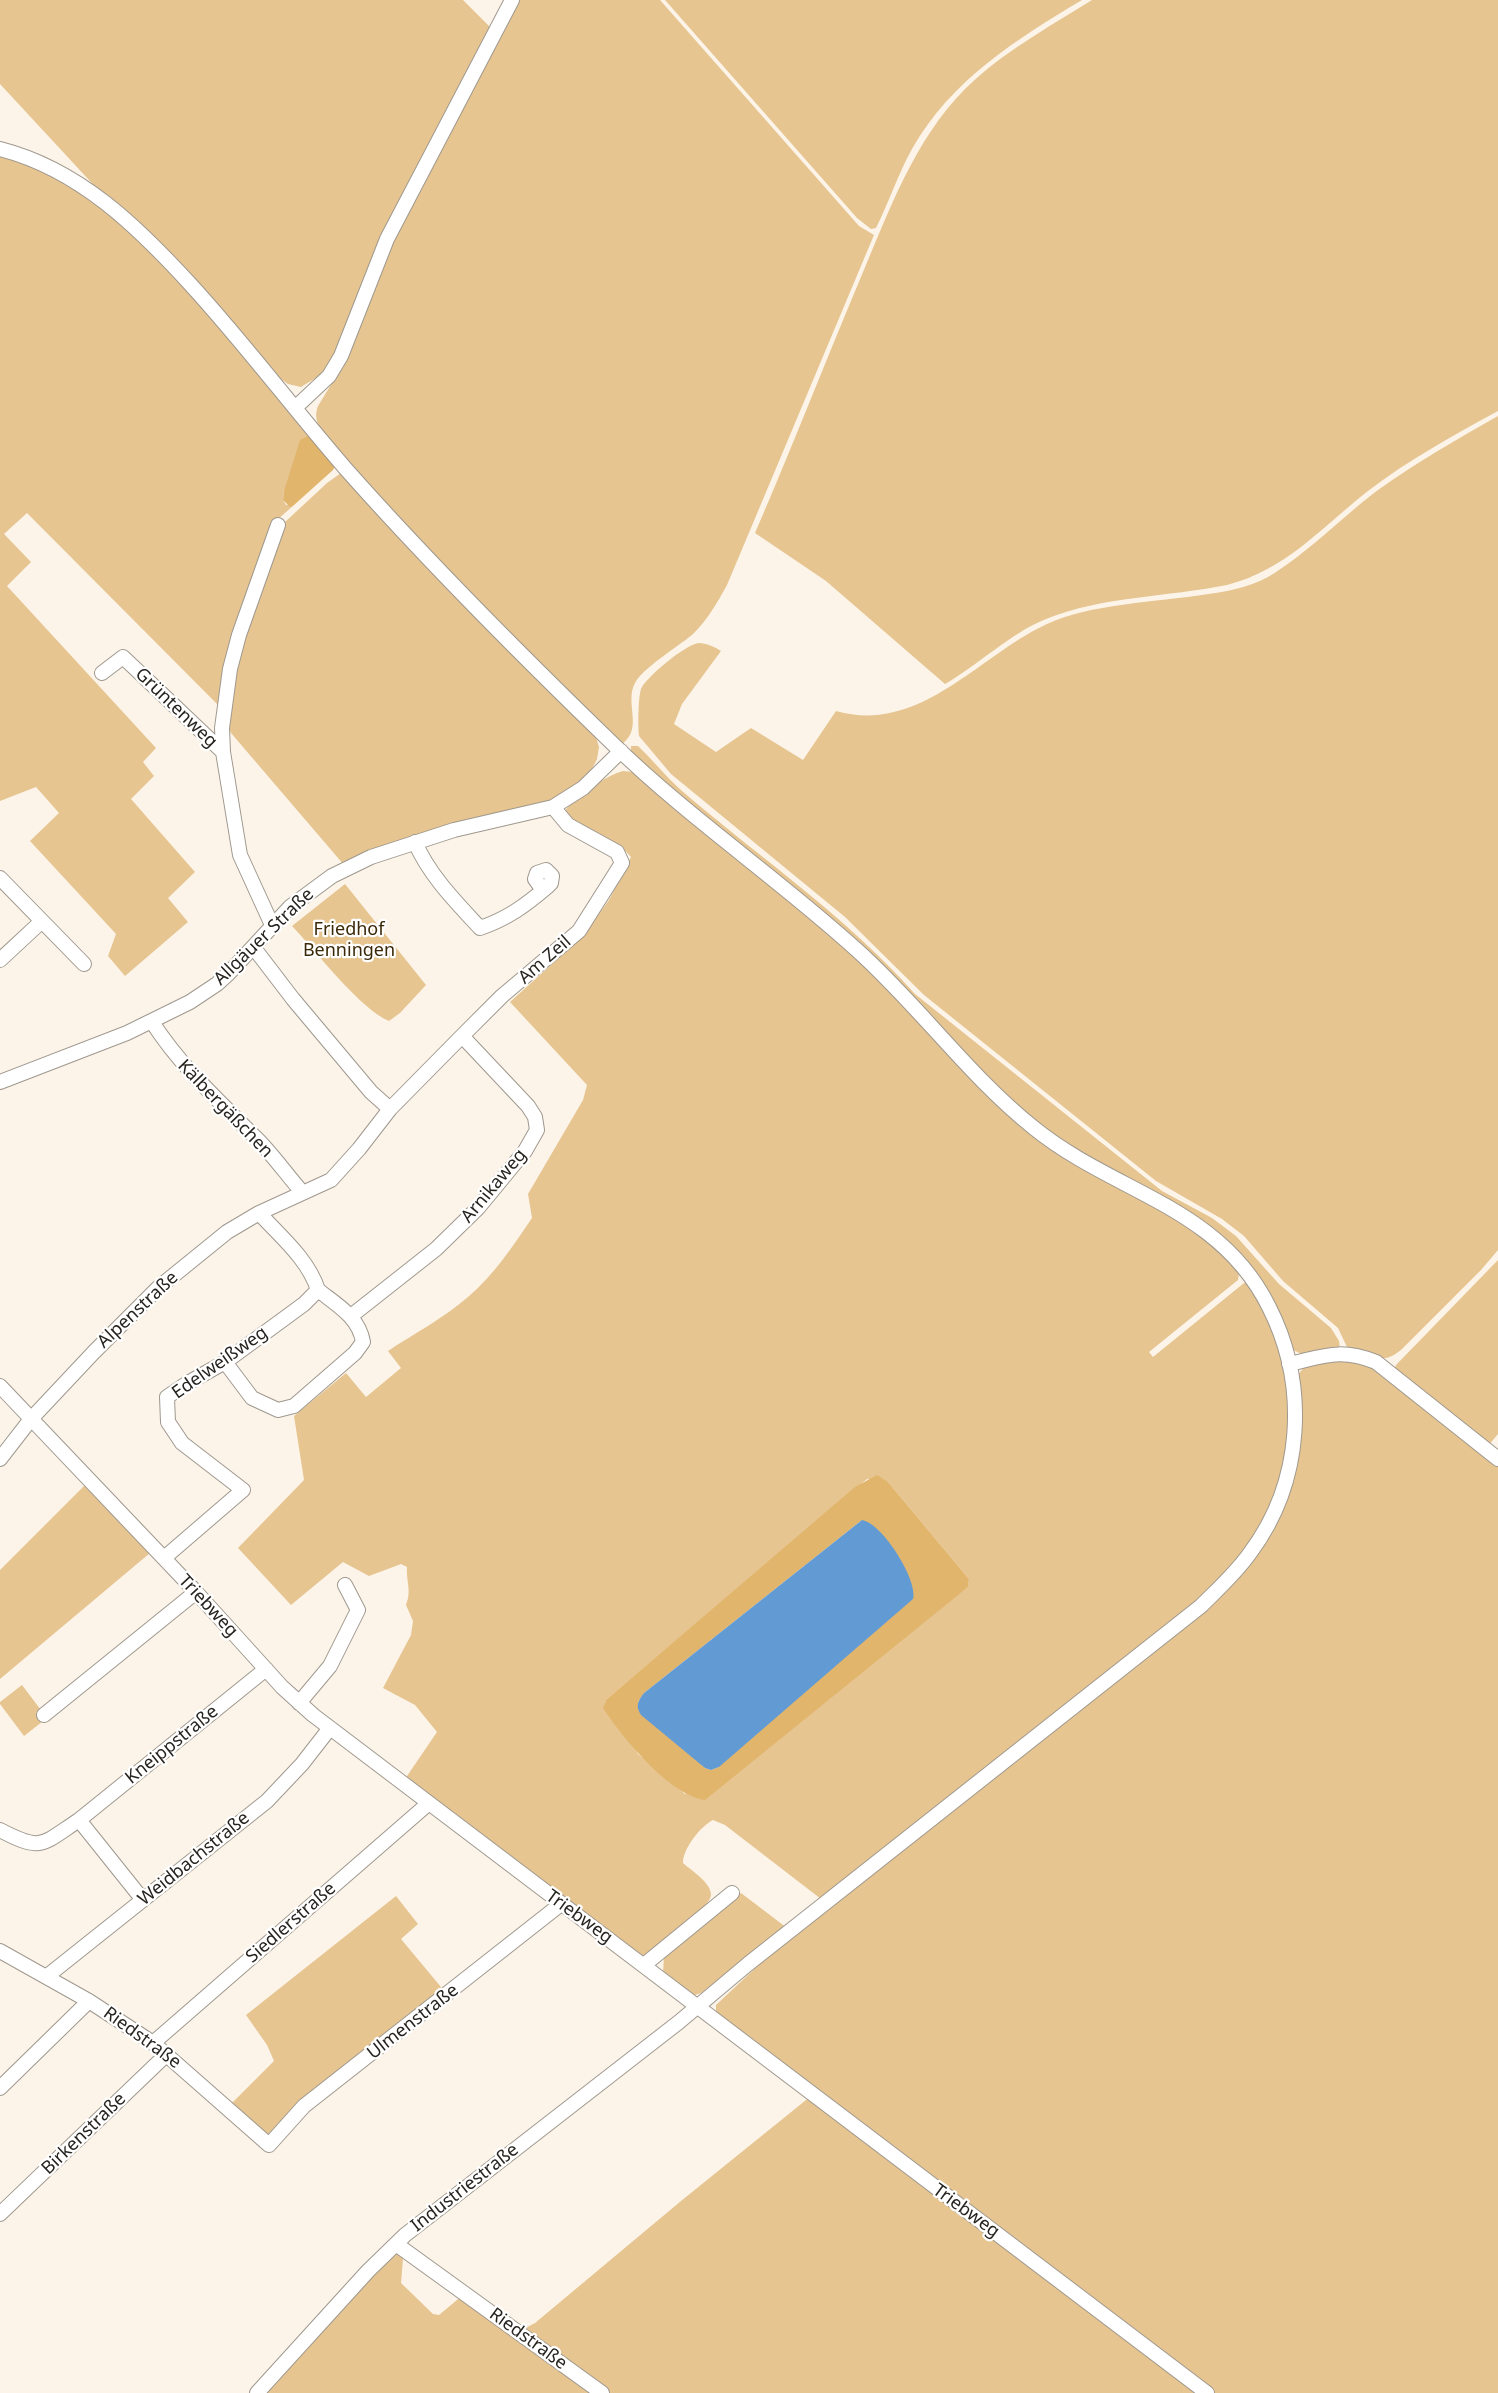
<!DOCTYPE html>
<html>
<head>
<meta charset="utf-8">
<style>
	body { margin:0 }
	canvas { display:block; background:#fcf4e9 }
</style>
</head>
<body>
<canvas width="1498" height="2393"></canvas>
<script>
const ctx = document.querySelector('canvas').getContext('2d');
ctx.lineJoin = 'round';
function fillPath(path, color) {
  ctx.fillStyle = color;
  ctx.fill(path, 'evenodd');
}
function strokePath(path, color, width, dash) {
  ctx.strokeStyle = color;
  ctx.lineWidth = width;
  ctx.lineCap = dash ? 'butt' : 'round';
  ctx.setLineDash(dash || []);
  ctx.stroke(path);
}
function label(font, color, halo, rows, align = 'center') {
  ctx.font = font + ' "Noto Sans",sans-serif';
  ctx.lineWidth = 4.5;
  ctx.setLineDash([]);
  ctx.textBaseline = 'middle';
  ctx.strokeStyle = halo;
  ctx.fillStyle = color;
  for (const [text, x, y, turn = 0] of rows) {
    ctx.save();
    ctx.translate(x, y);
    ctx.rotate((+turn || 0) * Math.PI / 180);
    ctx.textAlign = isNaN(turn) ? turn : align;
    if (halo) ctx.strokeText(text, 0, 0);
    ctx.fillText(text, 0, 0);
    ctx.restore();
  }
}
const green = new Path2D(`
	M0 0H463L492 29 331 362 319 376 301 387 288 384 278 377 101 193 0 84Z
	M519 0H660L859 226 874 235 727 585C717 603 707 621 692 635 677 647 643 668 635 683 624 703 644 728 622 744 517 641 413 539 319 427 316 419 315 414 318 406L346 360 389 247Z
	M665 0H1082C1017 39 951 80 912 149 898 174 889 202 876 228L871 229 857 218Z
	M1092 0H1498V411C1454 435 1408 460 1368 491 1322 527 1286 570 1227 585 1168 597 1103 596 1046 619 1009 634 980 664 945 684L826 581 755 533C792 448 825 362 861 277 889 211 914 140 966 88 1003 52 1049 27 1092 0Z
	M0 154 50 173 84 193 116 217 193 293 313 436 284 491 283 500 286 505H294L277 520 220 710 217 704 27 513 4 534 31 562 7 586 156 748 143 762 154 776 131 799 195 872 168 898 188 922 125 976 108 956 116 934 30 841 59 813 36 787 0 801Z
	M1498 416V1250L1481 1270 1401 1350C1385 1362 1383 1359 1366 1352 1360 1349 1353 1349 1347 1347L1338 1328 1283 1281 1244 1236 1222 1219 1156 1181 924 995 845 917 671 774 639 736C638 725 638 699 641 689 646 677 686 644 699 643 706 643 715 647 721 651L682 704 674 724 716 752 751 728 803 760 836 711C920 735 979 655 1047 624 1090 604 1155 602 1202 595 1224 592 1248 588 1268 577 1308 553 1341 518 1378 490 1416 463 1457 439 1498 416Z
	M341 473 595 734 599 747 597 759 592 769 586 778 555 800 344 865 231 733 228 727 231 694 242 643 284 523 327 483Z
	M631 746H638C653 760 666 777 682 791 760 858 847 917 915 994L1162 1191 1212 1218 1236 1236 1279 1284 1331 1328 1339 1341 1340 1349 1304 1355 1293 1350 1245 1263 1060 1142 994 1085 900 985 668 788 631 754Z
	M623 771 633 772 845 945 892 992 979 1083 1170 1214 1220 1251 1239 1273 1238 1280 1149 1352 1153 1357 1244 1283H1247C1300 1365 1305 1463 1249 1545 1230 1573 1204 1595 1179 1617L821 1899 725 1825 713 1820C701 1826 683 1848 683 1863 692 1871 710 1882 711 1894 712 1908 660 1946 648 1955L641 1957 405 1779 437 1732 415 1705 383 1688 411 1635 413 1621 406 1605C412 1590 406 1582 407 1567L401 1564 369 1576 343 1562 291 1605 238 1548 304 1480 294 1416 346 1373 366 1397 401 1368 388 1351C415 1333 444 1318 468 1297 494 1275 513 1246 532 1218L528 1194 583 1100 587 1085 510 1002 583 936 609 900 631 857C614 836 587 830 565 815V811C574 797 607 775 623 771ZM867 1479 888 1482 969 1579 968 1587 685 1794 638 1754 607 1699Z
	M345 884 426 985 400 1013 389 1021C360 1009 316 951 292 926Z
	M1498 1260V1434L1488 1446 1394 1370 1396 1365Z
	M1335 1358 1373 1365 1498 1464V2393H264L398 2250 406 2255 403 2259 401 2283 433 2314 439 2315 463 2295 516 2333 535 2323 681 2201 811 2096 716 2015V2005L765 1959 1181 1628 1280 1512 1295 1470 1299 1374 1305 1365Z
	M85 1485 150 1553 0 1679V1570Z
	M22 1685 47 1718 24 1736 0 1704V1702Z
	M741 1893 787 1928 701 1993 692 1996 663 1974 664 1956Z
	M396 1896 418 1924 401 1939 451 1999 304 2111 275 2142 232 2103 274 2061 267 2045 246 2015Z`);
const forest = new Path2D(`
	M308 436H313L335 466 333 470 294 505 290 507 283 500 284 491 300 440Z
	M877 1475 888 1482 969 1579 968 1587 705 1800C669 1795 622 1737 603 1708L607 1699 855 1487ZM862 1520 719 1767 711 1770 705 1768 638 1702 644 1693Z`);
const water = new Path2D(`
	M862 1520C882 1523 918 1580 913 1599L719 1767 711 1770 705 1768 641 1715C635 1706 638 1701 644 1693Z`);
const minor = new Path2D(`
	M0 149C79 169 138 227 191 285 245 344 293 408 345 468 430 564 521 655 613 744 690 819 779 879 858 951 920 1007 969 1076 1034 1128 1114 1193 1219 1206 1269 1307 1309 1386 1303 1482 1250 1553 1236 1573 1218 1589 1201 1606L748 1964 679 2022 405 2235 368 2271 257 2393
	M296 407 329 376 341 356 387 239 512 0
	M102 673 123 657 223 752
	M415 842C429 875 456 902 480 928 507 919 526 905 547 887
	M546 870 552 876 551 883 547 887 540 886 535 879 537 873Z
	M0 878 84 964
	M272 925 240 855 223 752 222 728 230 669 239 635 278 525
	M254 948 293 999 371 1092 390 1109
	M0 960 42 921
	M152 1022C182 1068 219 1101 257 1139 273 1155 287 1175 302 1192
	M0 1082 127 1033 190 1002 217 984 229 973 290 907 332 876 371 857 454 830 553 807 583 788 621 751
	M351 1316 436 1249 478 1208 525 1151 537 1130 535 1117 528 1106 462 1036
	M225 1362 252 1398 278 1410 294 1406 355 1353 363 1342C359 1317 337 1305 318 1290
	M1289 1364C1325 1356 1340 1348 1376 1362L1498 1459
	M0 1386 196 1592 282 1687 313 1715 1207 2393
	M0 1459 31 1419 94 1352 158 1288 227 1232 259 1213 331 1180 359 1149 390 1109 462 1036 502 996 579 931 622 863 617 852 568 825 553 807
	M164 1558 243 1490 182 1443 168 1422 167 1397 186 1384 225 1362 304 1304 318 1290C308 1259 281 1237 259 1213
	M299 1703 330 1666 358 1610 345 1585
	M44 1715 196 1592
	M79 1820 266 1669
	M0 1830C42 1852 41 1845 79 1820L143 1900
	M0 1951 89 2001 153 2043 269 2145 304 2106 561 1904
	M644 1965 732 1893
	M46 1977 267 1801 302 1764 330 1728
	M153 2043 429 1803
	M0 2088 89 2001
	M0 2214 167 2054
	M396 2244 602 2393`);
const streetNames = [
	["Grüntenweg",176,708,44],
	["Allgäuer Straße",264,937,-44],
	["Am Zeil",545,960,-41],
	["Kälbergäßchen",225,1109,46],
	["Arnikaweg",494,1186,-50],
	["Alpenstraße",138,1310,-43],
	["Edelweißweg",220,1363,-35],
	["Triebweg",208,1606,47],
	["Kneippstraße",172,1745,-39],
	["Weidbachstraße",194,1859,-39],
	["Triebweg",579,1917,36],
	["Siedlerstraße",291,1923,-41],
	["Ulmenstraße",413,2022,-38],
	["Riedstraße",142,2038,36],
	["Birkenstraße",84,2134,-44],
	["Industriestraße",465,2188,-38],
	["Triebweg",966,2211,36],
	["Riedstraße",528,2339,36]
];
const parkNames = [
	["Friedhof",349,930],
	["Benningen",349,951]
];
fillPath(green, '#e6c591');
fillPath(forest, '#e2b56d');
fillPath(water, '#629bd4');
strokePath(minor, '#9f988e', 16);
strokePath(minor, '#fff', 14);
label('18px', '#272420', '#fff', streetNames);
label('18px', '#3a2807', '#fff', parkNames);
</script>
</body>
</html>
